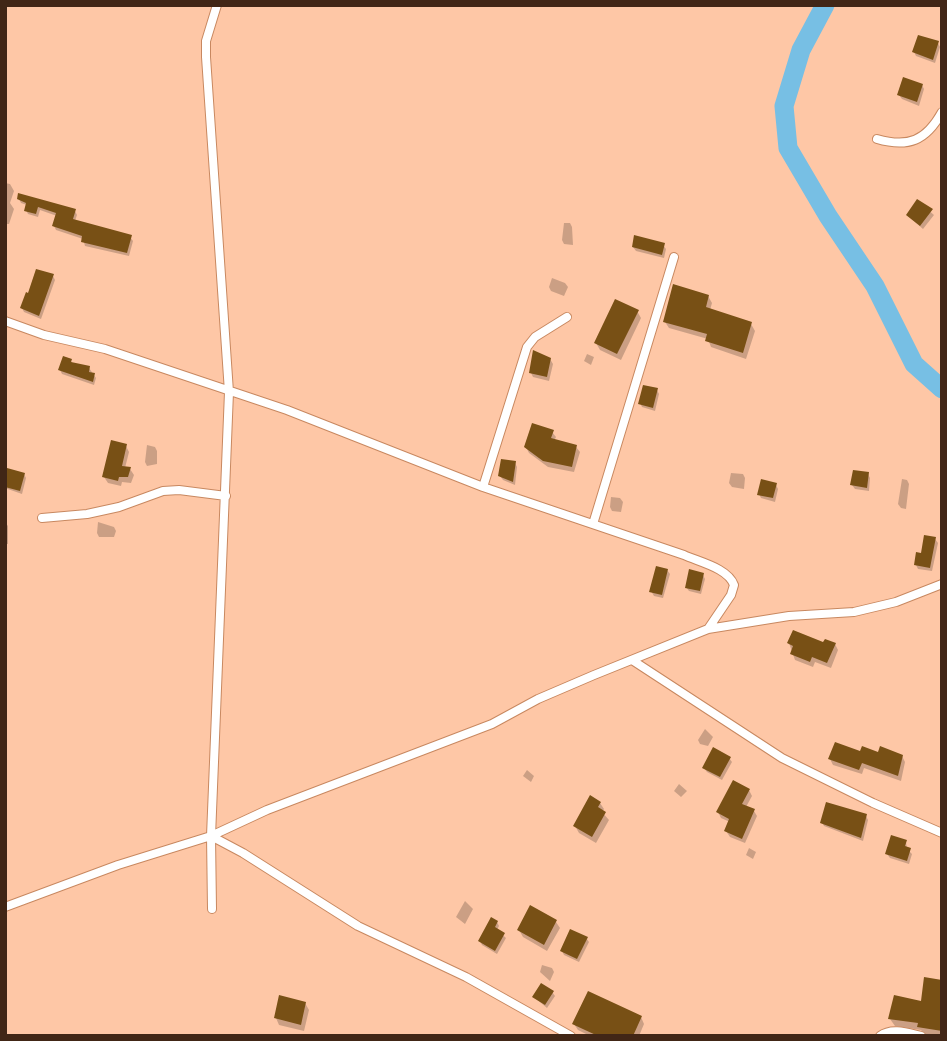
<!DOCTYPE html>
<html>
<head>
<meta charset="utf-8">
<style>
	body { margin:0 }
	#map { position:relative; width:947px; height:1041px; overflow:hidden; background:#fec7a6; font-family:"Exo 2",sans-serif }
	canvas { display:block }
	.frame { position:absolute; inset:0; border:7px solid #412616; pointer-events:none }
</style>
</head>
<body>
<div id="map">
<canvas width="947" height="1041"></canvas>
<div class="frame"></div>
</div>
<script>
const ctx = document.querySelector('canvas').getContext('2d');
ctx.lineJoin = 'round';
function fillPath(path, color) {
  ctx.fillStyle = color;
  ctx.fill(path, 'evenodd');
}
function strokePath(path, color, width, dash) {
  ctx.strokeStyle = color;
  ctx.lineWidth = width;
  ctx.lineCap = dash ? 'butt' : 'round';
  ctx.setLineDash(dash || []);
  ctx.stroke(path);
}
const shadow = new Path2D(`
	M938 43 940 47 935 63 916 56 914 52Z
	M922 85 924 89 919 106 902 99 899 95Z
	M5 183 10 184 14 191 10 203 14 209 9 224H5Z
	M19 199 75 211 77 215 75 221 130 237 133 241 129 256 85 246 83 239 56 230 54 226 57 216 40 210 38 217 28 214 26 210 27 205 21 203Z
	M918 201 934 215 923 229 908 216Z
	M564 223H570L572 227 573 245 564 244 562 240Z
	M663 245 666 249 664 258 636 251 633 247Z
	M53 276 55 280 41 319 24 312 22 308Z
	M552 278 565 283 568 287 564 296 551 291 549 287Z
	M708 296 712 303 710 310 751 324 755 331 746 359 711 347 708 339 669 328 665 322Z
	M637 311 641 318 621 360 600 350 596 343Z
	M587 354 594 357 591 365 584 361Z
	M550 359 553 364 549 381 533 377 531 373Z
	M71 361 73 364 89 368 96 378 94 385 62 374 60 370Z
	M657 390 659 394 655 411 642 407 640 403Z
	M552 432 556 437 554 441 576 447 580 452 574 472 548 467 529 453 526 447Z
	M147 445 155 447 157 451V464L147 466 145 462Z
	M126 446 129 452 125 468 130 469 134 475 131 483 122 482 121 486 108 483 104 477Z
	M515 463 517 467 515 485 503 480 500 476Z
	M8 470 24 474 26 478 22 494 5 488Z
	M731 473 743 474 745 478 744 489 732 487 729 483Z
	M868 474 870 478 869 491 855 489 852 485Z
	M902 479 907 480 909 484 906 509 901 508 898 504Z
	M776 485 778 489 775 502 761 498 759 494Z
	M611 497 620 498 623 502 621 512 612 511 610 507Z
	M5 522 8 526V544H5Z
	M98 522 114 527 116 531 114 537H99L97 533Z
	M935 539 938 543 932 571 918 569 916 565Z
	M667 570 670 574 663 598 654 596 651 591Z
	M703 575 705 579 701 594 689 591 686 587Z
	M789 643 835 644 838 650 831 668 815 662 813 667 795 660Z
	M705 729 713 737 708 746 700 744 698 740Z
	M861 754 902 756 905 762 901 781 864 768 862 774 833 765 830 759Z
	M729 758 732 762 722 780 707 772 704 768Z
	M527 770 534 776 531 782 523 776Z
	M679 784 687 791 681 797 674 791Z
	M749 790 752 796 746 807 754 811 757 816 745 843 730 837 726 831 730 822 721 818 718 812Z
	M600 803 604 809 602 812 609 820 596 843 579 833 575 826Z
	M866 816 868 820 863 841 824 826 822 822Z
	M906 842 907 849 912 854 909 864 890 858 887 854Z
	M749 848 756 852 753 859 746 855Z
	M465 901 473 909 465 924 456 917Z
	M497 922 499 926 497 930 506 938 497 954 482 945 480 941Z
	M556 922 560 928 547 951 523 937 519 930Z
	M586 938 589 942 579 962 564 955 562 951Z
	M542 965 552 968 554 972 550 981 540 972Z
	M942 981V1036L924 1035 921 1030 895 1026 890 1019 922 1003Z
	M552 992 555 996 547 1008 534 997Z
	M305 1003 309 1010 304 1031 279 1025 276 1018Z
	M641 1017 644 1024 639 1036H590L578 1030 574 1024Z`);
const river = new Path2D(`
	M825 5 801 50 784 106 788 148 828 216 875 286 914 364 942 389`);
const building = new Path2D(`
	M918 35 939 41 933 60 912 52Z
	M903 77 923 84 917 102 897 95Z
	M18 193 76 209 73 219 132 235 127 253 81 242 82 236 52 226 56 213 38 207 36 214 24 211 26 203 17 199Z
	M917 199 933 209 920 226 906 215Z
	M634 235 665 243 662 255 632 247Z
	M36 269 54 274 39 316 20 308 26 292 28 293Z
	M673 284 709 295 706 307 752 322 743 353 705 341 707 334 663 322Z
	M615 299 639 310 617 354 594 343Z
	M533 350 551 358 547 377 529 373Z
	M63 356 72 359 71 362 90 366 89 372 95 373 93 382 58 370Z
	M643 385 658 388 653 408 638 404Z
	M532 423 554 430 551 438 577 445 572 467 543 461 524 447Z
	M111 440 127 444 122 466 131 467 128 477H119L118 481 102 477Z
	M501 459 516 461 513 482 498 476Z
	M7 468 25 473 20 491 5 487Z
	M853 470 869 472 867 488 850 485Z
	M761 479 777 483 773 498 757 495Z
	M924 535 936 537 930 568 914 565 916 552 921 553Z
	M656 566 668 569 662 595 649 592Z
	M689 569 704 573 700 591 685 588Z
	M793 630 823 642 825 639 836 643 827 663 812 657 810 662 790 654 793 646 787 643Z
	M835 742 860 751 862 746 878 752 880 746 903 755 898 776 862 763 859 770 828 759Z
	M713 747 731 757 720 777 702 768Z
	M733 780 750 789 742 804 755 809 742 839 724 831 729 819 716 812Z
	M590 795 601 802 598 807 606 812 592 837 573 826Z
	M826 802 867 814 861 838 820 823Z
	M891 835 907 840 905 846 911 848 907 861 885 854Z
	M530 905 557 920 544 945 517 930Z
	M491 917 498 921 495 927 505 933 495 951 478 941Z
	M570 929 588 937 577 959 560 951Z
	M924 977 942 980V1031L917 1027 918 1023 888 1019 894 995 921 1001Z
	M541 983 554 991 545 1005 532 997Z
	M588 991 642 1016 633 1036H598L572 1024Z
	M279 995 306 1002 301 1025 274 1018Z`);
const minor = new Path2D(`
	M877 139C908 148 926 141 942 112
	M5 321 44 335 105 349 287 410 483 487 684 555C699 562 728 568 734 585L731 595 708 629
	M483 487 527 347 535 337 567 317
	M42 518 87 514 119 507 163 491 179 490 226 496
	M593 524 674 257
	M632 660 782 758 873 803 942 833
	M211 836 243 853 358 926 466 977 571 1036
	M5 907 118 865 211 836 267 810 492 724 538 699 594 675 708 629 789 616 854 612 896 602 942 584
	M212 909 211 836 229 392 206 57V41L217 5
	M880 1036C892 1027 908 1033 921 1036`);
fillPath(shadow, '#0003');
strokePath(river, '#77bfe4', 19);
fillPath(building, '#785015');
strokePath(minor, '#c88860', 10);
strokePath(minor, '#fff', 8);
</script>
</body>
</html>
